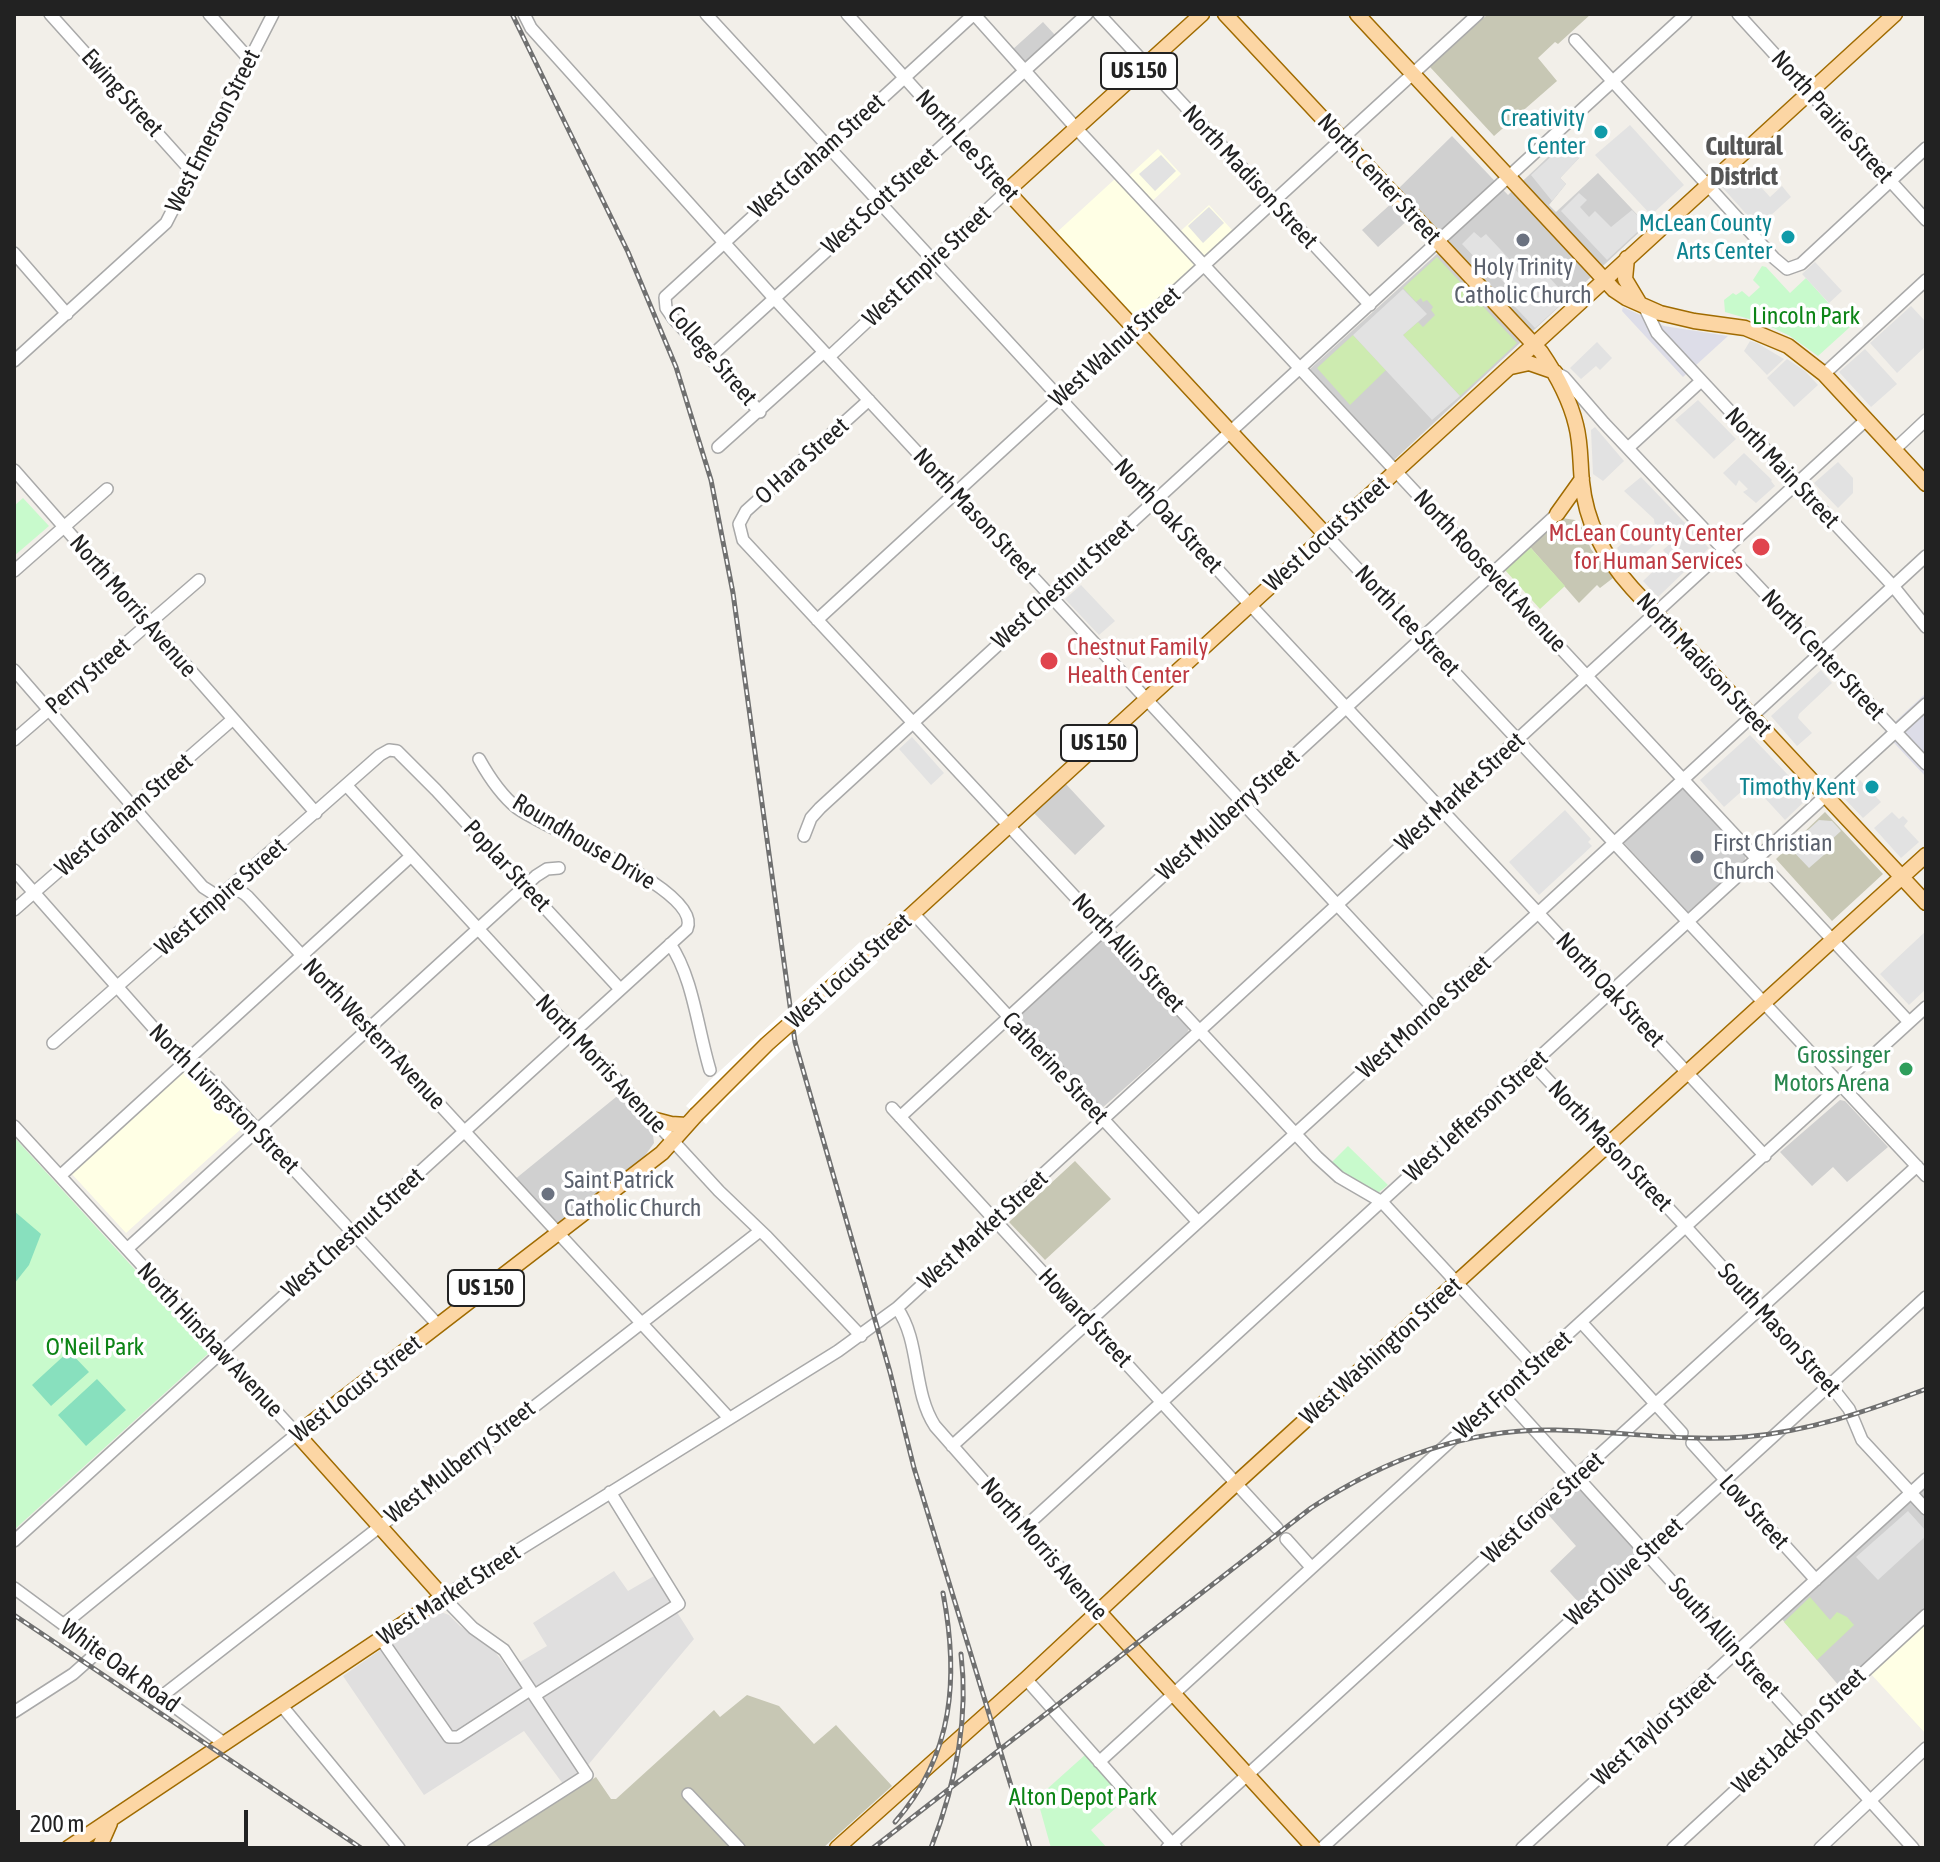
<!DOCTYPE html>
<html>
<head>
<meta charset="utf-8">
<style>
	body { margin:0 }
	#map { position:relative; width:1940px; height:1862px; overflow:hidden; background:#f2efe9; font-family:"Asap Condensed",sans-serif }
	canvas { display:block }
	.frame { position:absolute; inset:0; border:16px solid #222; pointer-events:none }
	.scale { position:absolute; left:16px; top:1810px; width:232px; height:36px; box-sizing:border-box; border:4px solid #222; border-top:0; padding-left:10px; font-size:24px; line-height:28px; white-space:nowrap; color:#222; -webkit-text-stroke:6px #fff; paint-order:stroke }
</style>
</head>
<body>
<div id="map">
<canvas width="1940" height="1862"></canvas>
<div class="frame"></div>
<div class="scale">200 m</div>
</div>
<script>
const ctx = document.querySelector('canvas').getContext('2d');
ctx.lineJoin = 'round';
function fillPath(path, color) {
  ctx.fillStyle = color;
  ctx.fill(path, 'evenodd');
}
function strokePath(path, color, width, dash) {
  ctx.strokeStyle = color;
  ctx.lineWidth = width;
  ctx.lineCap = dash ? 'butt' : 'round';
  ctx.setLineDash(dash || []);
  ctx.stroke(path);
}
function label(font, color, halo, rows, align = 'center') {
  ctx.font = font + ' "Asap Condensed",sans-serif';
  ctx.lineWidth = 7;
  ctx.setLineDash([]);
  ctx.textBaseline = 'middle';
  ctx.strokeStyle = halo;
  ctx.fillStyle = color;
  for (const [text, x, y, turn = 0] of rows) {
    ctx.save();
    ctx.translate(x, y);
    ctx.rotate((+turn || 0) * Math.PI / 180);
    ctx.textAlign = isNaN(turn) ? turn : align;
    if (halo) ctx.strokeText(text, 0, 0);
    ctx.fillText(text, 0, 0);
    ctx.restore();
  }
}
const residential = new Path2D(`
	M614 1571 628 1591 654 1576 694 1639 588 1765 563 1784 524 1731 424 1795 343 1676 417 1624 435 1613 441 1612 449 1615 460 1626 490 1645 508 1669 547 1646 533 1623Z`);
const education = new Path2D(`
	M1158 149 1181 174 1145 208 1173 238 1209 205 1233 231 1137 318 1056 233 1116 178 1121 183Z
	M185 1069 241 1129 126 1233 71 1173Z
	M1926 1621V1734L1870 1673Z`);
const religious = new Path2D(`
	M1043 22 1055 35 1025 63 1012 50Z
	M1452 136 1508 195 1567 139 1582 155 1560 178 1566 184 1549 205 1556 212 1598 173 1647 225 1394 460 1310 369 1450 242 1398 189Z
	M1393 202 1409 219 1378 247 1362 230Z
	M1064 782 1105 826 1075 855 1033 812Z
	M1680 789 1685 790 1746 856 1744 862 1688 912 1624 843Z
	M1102 938 1189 1029 1187 1033 1101 1109 1017 1019V1015Z
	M621 1093 652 1127 654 1143 644 1157 562 1221 556 1223 514 1180Z
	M1840 1100 1845 1101 1888 1147 1847 1182 1833 1167 1812 1186 1780 1152Z
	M1926 1485V1607L1840 1687 1781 1618Z
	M1573 1486 1581 1488 1637 1552 1581 1605 1550 1571 1576 1546 1545 1511Z`);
const construction = new Path2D(`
	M1488 14H1591L1558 44 1555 42 1538 58 1557 81 1494 136 1430 67Z
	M1562 518 1575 520 1582 528 1591 549 1613 578 1600 588 1597 585 1579 603 1530 547Z
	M1825 812 1883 874 1832 921 1776 859Z
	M1075 1161 1111 1199 1045 1260 1009 1222Z
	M747 1695 779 1706 814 1744 836 1725 892 1786 823 1848H484L596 1777 611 1799H616L714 1710 720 1717Z`);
const grass = new Path2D(`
	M1437 257 1517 343 1460 396 1403 335 1418 322 1423 327 1435 315 1431 310 1433 307 1427 300 1423 302 1421 298 1416 302 1403 288Z
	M1353 335 1386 370 1350 405 1317 368Z
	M1530 547 1565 586 1540 609 1505 570Z
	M1810 1597 1830 1620 1837 1612 1847 1617 1854 1625 1817 1660 1784 1622Z`);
const park = new Path2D(`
	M1762 266 1766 267 1790 293 1806 278 1850 327 1818 356 1790 336 1763 323 1725 312 1724 300 1733 293 1736 295 1742 291 1749 297 1760 287 1753 280Z
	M23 498 49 526 14 556V506Z
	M14 1137 210 1352 14 1530Z
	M1348 1146 1388 1185 1378 1193 1330 1164Z
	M1085 1755 1126 1799 1091 1830 1107 1848H1051L1037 1798Z`);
const pitch = new Path2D(`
	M14 1211 41 1234 29 1265 14 1284Z
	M69 1351 89 1372 51 1406 32 1385Z
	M97 1379 126 1410 86 1446 58 1415Z`);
const parking = new Path2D(`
	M1630 125 1684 185 1651 215 1595 155Z
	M1569 140 1582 155 1560 178 1566 184 1552 201 1531 175Z
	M1161 155 1176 171 1155 191 1139 174Z
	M1743 167 1770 197 1782 186 1791 197 1758 227 1722 187Z
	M1579 193 1587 200 1580 207 1589 217 1595 211 1611 227 1632 210 1646 224 1607 260 1561 211Z
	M1209 207 1224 223 1203 243 1188 226Z
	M1474 232 1481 238 1486 234 1513 263 1495 279 1462 244Z
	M1815 262 1842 291 1829 303 1802 274Z
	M1532 266H1539L1568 298 1535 328 1502 293 1508 287 1501 279 1514 268 1521 276Z
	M1403 289 1427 314 1403 335 1460 396 1432 420 1353 335Z
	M1911 306 1926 322V346L1897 373 1870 343Z
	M1750 341 1757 343 1784 359 1767 375 1744 351Z
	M1597 342 1612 358 1600 370 1596 366 1581 379 1570 368Z
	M1865 349 1897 384 1871 407 1839 372Z
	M1787 359 1805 371 1818 385 1794 407 1767 378Z
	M1698 400 1736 439 1714 459 1675 420Z
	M1595 427 1624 461 1603 481 1593 474 1591 430Z
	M1744 453 1772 480 1771 481 1775 486 1756 503 1743 492 1748 489 1739 480 1736 486 1723 473Z
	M1838 462 1853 478V493L1838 508 1814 483Z
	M1641 477 1709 548 1658 597 1643 581 1669 556 1663 550 1673 541 1666 534 1630 567 1617 548 1626 540 1634 546 1640 545 1655 526 1654 519 1624 491Z
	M1081 585 1115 621 1099 635 1065 599Z
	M1821 670 1832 683 1799 714 1798 718 1812 733 1797 746 1771 716Z
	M1750 735 1809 797 1785 820 1751 783 1724 807 1700 780Z
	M912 737 944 773 931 785 899 749Z
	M1860 780 1881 802 1863 818 1842 796Z
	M1565 810 1591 839 1588 842 1592 846 1539 895 1509 862Z
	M1892 812 1899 819 1903 816 1908 821 1904 826 1919 842 1901 858 1874 828Z
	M1819 820 1832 821 1841 831 1829 842 1833 847 1809 868 1789 847Z
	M1926 931V989L1909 1005 1880 974Z
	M1908 1511 1926 1531V1536L1878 1580 1856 1557Z`);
const plaza = new Path2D(`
	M1623 307 1664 326 1728 336 1683 377 1622 311Z
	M1926 693V777L1884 732Z`);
const pier = new Path2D(`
	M860 942 878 962 727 1100 706 1124 686 1106 709 1081Z`);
const minor = new Path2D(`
	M50 14 193 173
	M209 14 249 59
	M524 14 531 28 773 297 1433 1008
	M706 14 1242 596 1765 1156
	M974 14 1076 128 1909 1022
	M1099 14 1370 305
	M1738 14 1926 220
	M1575 40 1774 258 1787 269 1801 264 1926 148
	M14 253 67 314
	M1644 306 1657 333 1893 586 1926 627
	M710 357 1087 14
	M829 357 1007 191 847 14
	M14 361 166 223 273 14
	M1555 372 1564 377 1604 423 1926 764
	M1824 374 1926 280
	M869 400 746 511 739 524 743 540 1317 1157 1339 1177 1382 1202 1534 1366
	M760 412 673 318 666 308 665 297 974 14
	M718 447 824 352
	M1628 448 1701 381
	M1894 450 1926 420
	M14 470 316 813
	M1326 535 1926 1176
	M14 571 107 489
	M817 620 1478 14
	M14 670 203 887 214 894C228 891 237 886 248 897L729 1418
	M14 740 199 580
	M347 786 719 1191 767 1237 861 1336
	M804 836 811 818 820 808 1686 14
	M14 870 159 1034 214 1083 438 1325
	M14 910 233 719
	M913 913 1198 1222
	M670 944C693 977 698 1031 710 1070
	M53 1043 380 755 389 750 397 751 436 790 620 989
	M1533 1064 1686 1227 1838 1395 1849 1409 1862 1440 1926 1509
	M892 1108 1277 1528
	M900 1117 1557 514
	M14 1126 297 1434 64 1624
	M60 1176 411 856
	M127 1249 536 876 547 869 559 868
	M897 1308C921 1342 912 1391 935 1426L1098 1611
	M1581 1322 1682 1433
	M1502 1394 1913 1848
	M1692 1443 1816 1580
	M952 1446 1538 913 1926 556
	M1025 1527 1926 704
	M1286 1539 1311 1567
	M14 1541 687 929C704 890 544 829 517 808 501 795 489 777 479 759
	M14 1588 225 1744
	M381 1639 449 1737H458L530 1690
	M1026 1679 1176 1848
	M535 1695 679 1604 610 1492
	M162 1696 760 1231
	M282 1706 399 1848
	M14 1712 73 1674 100 1650
	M1099 1762 1926 1007
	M688 1794 739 1848
	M473 1848 587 1775 504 1650 473 1628 443 1597 838 1351 897 1308 1866 420
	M1167 1848 1917 1166
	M1322 1848 1926 1297
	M1522 1848 1926 1479
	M1673 1848 1926 1615
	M1820 1848 1926 1748`);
const major = new Path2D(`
	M1202 14 1007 191 1326 535
	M1225 14 1541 352C1556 374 1570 400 1576 425 1581 444 1580 463 1582 482 1586 523 1604 557 1632 588L1926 903
	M1357 14 1614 290 1626 298 1660 313 1694 321 1745 328 1788 346 1824 374 1926 484
	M1627 258 1625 279 1640 304
	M1511 367 1529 363 1555 372
	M1557 514 1582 479
	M872 951 1895 14
	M652 1119 671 1124 687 1125
	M1098 1611 1314 1848
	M68 1848 443 1597 297 1434 662 1153 696 1115
	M99 1848 110 1823
	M837 1848 1026 1679 1243 1477 1926 855`);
const rail = new Path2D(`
	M512 14 628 252 676 367 711 480 733 593 795 1042 890 1372 914 1468 1030 1848
	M14 1615 361 1848
	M895 1822C954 1755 959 1677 943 1593
	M873 1848 1311 1508C1385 1459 1466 1428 1556 1430 1619 1431 1682 1442 1744 1437 1808 1432 1867 1411 1926 1389
	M931 1848C955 1786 969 1720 961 1654`);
const majorBridge = new Path2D(`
	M696 1115 767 1044 872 951`);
const markers = [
	[1601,132,8,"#0f9aa8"],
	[1788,237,8,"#0f9aa8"],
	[1523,240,8,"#6b7280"],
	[1761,547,10,"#e0444e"],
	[1049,661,10,"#e0444e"],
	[1872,787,8,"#0f9aa8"],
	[1697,857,8,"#6b7280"],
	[1906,1069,8,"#2e9e5b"],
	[548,1194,8,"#6b7280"]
];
const shields = [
	[1139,71,76],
	[1099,743,76],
	[486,1288,76]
];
const shieldNames = [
	["US 150",1139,71],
	["US 150",1099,743],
	["US 150",486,1288]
];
const streetNames = [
	["Ewing Street",122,93,48],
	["North Prairie Street",1832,117,48],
	["West Emerson Street",213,131,-63],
	["North Lee Street",967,146,48],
	["West Graham Street",817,156,-42],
	["North Madison Street",1250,177,47],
	["North Center Street",1379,179,47],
	["West Scott Street",880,201,-42],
	["West Empire Street",927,266,-43],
	["West Walnut Street",1115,347,-42],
	["College Street",712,356,49],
	["O Hara Street",802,461,-42],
	["North Main Street",1782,468,47],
	["North Mason Street",975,514,47],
	["North Oak Street",1168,516,47],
	["West Locust Street",1327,534,-42],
	["North Roosevelt Avenue",1490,571,47],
	["West Chestnut Street",1063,584,-42],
	["North Morris Avenue",133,606,49],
	["North Lee Street",1407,621,47],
	["North Center Street",1823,655,47],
	["North Madison Street",1704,665,47],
	["Perry Street",88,676,-41],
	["West Market Street",1460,792,-42],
	["West Graham Street",124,815,-41],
	["West Mulberry Street",1228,815,-42],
	["Roundhouse Drive",584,842,31],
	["Poplar Street",507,866,47],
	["West Empire Street",221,897,-41],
	["North Allin Street",1128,953,47],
	["West Locust Street",849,971,-42],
	["North Oak Street",1610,990,47],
	["West Monroe Street",1424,1017,-42],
	["North Western Avenue",374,1034,47],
	["North Morris Avenue",601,1064,47],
	["Catherine Street",1055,1068,47],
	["North Livingston Street",224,1099,45],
	["West Jefferson Street",1476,1116,-42],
	["North Mason Street",1610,1146,47],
	["West Market Street",983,1230,-42],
	["West Chestnut Street",353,1233,-42],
	["Howard Street",1085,1318,47],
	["South Mason Street",1779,1330,48],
	["North Hinshaw Avenue",210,1340,47],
	["West Washington Street",1381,1351,-42],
	["West Front Street",1513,1385,-42],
	["West Locust Street",356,1389,-38],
	["West Mulberry Street",460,1462,-38],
	["West Grove Street",1543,1508,-42],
	["Low Street",1754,1512,48],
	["North Morris Avenue",1044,1549,49],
	["West Olive Street",1624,1572,-42],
	["West Market Street",449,1595,-33],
	["South Allin Street",1724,1638,48],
	["White Oak Road",120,1666,36],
	["West Taylor Street",1654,1729,-42],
	["West Jackson Street",1799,1731,-43]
];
const cultureNames = [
	["Creativity",1585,118],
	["Center",1585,146],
	["McLean County",1772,223],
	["Arts Center",1772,251],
	["Timothy Kent",1856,787]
];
const worshipNames = [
	["Holy Trinity",1523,267,"center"],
	["Catholic Church",1523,295,"center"],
	["First Christian",1713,843],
	["Church",1713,871],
	["Saint Patrick",564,1180],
	["Catholic Church",564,1208]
];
const parkNames = [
	["Lincoln Park",1806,316],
	["O'Neil Park",95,1347],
	["Alton Depot Park",1083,1797]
];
const healthNames = [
	["McLean County Center",1743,533],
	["for Human Services",1743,561],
	["Chestnut Family",1067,647,"left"],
	["Health Center",1067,675,"left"]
];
const leisureNames = [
	["Grossinger",1890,1055],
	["Motors Arena",1890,1083]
];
const neighbourhoodNames = [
	["Cultural",1744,147],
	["District",1744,177]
];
fillPath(residential, '#e0dfdf');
fillPath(education, '#ffffe5');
fillPath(religious, '#d0d0d0');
fillPath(construction, '#c7c7b4');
fillPath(grass, '#cdebb0');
fillPath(park, '#c8facc');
fillPath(pitch, '#88e0be');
fillPath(parking, '#e2e2e2');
fillPath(plaza, '#dddde8');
fillPath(pier, '#fff');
strokePath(minor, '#a9a9a9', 14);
strokePath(major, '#a06b00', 17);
strokePath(minor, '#fff', 11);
strokePath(major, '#fcd6a4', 14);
strokePath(rail, '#707070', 5);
strokePath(rail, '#fff', 2, [6]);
strokePath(majorBridge, '#a06b00', 17, []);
strokePath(majorBridge, '#fcd6a4', 14);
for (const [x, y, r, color] of markers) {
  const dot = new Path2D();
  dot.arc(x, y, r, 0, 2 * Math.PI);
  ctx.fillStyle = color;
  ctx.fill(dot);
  strokePath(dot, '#fff', 3);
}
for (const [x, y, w] of shields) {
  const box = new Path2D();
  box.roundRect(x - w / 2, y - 18, w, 36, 6);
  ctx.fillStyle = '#fff';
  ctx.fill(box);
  strokePath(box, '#222', 2);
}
label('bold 22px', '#222', null, shieldNames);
label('24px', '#222', '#fff', streetNames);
label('24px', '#0d838f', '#fff', cultureNames, 'right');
label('24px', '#5b616d', '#fff', worshipNames, 'left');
label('24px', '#0c8416', '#fff', parkNames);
label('24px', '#be3a42', '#fff', healthNames, 'right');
label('24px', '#27864d', '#fff', leisureNames, 'right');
label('bold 26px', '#555', '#fff', neighbourhoodNames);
</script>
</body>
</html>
